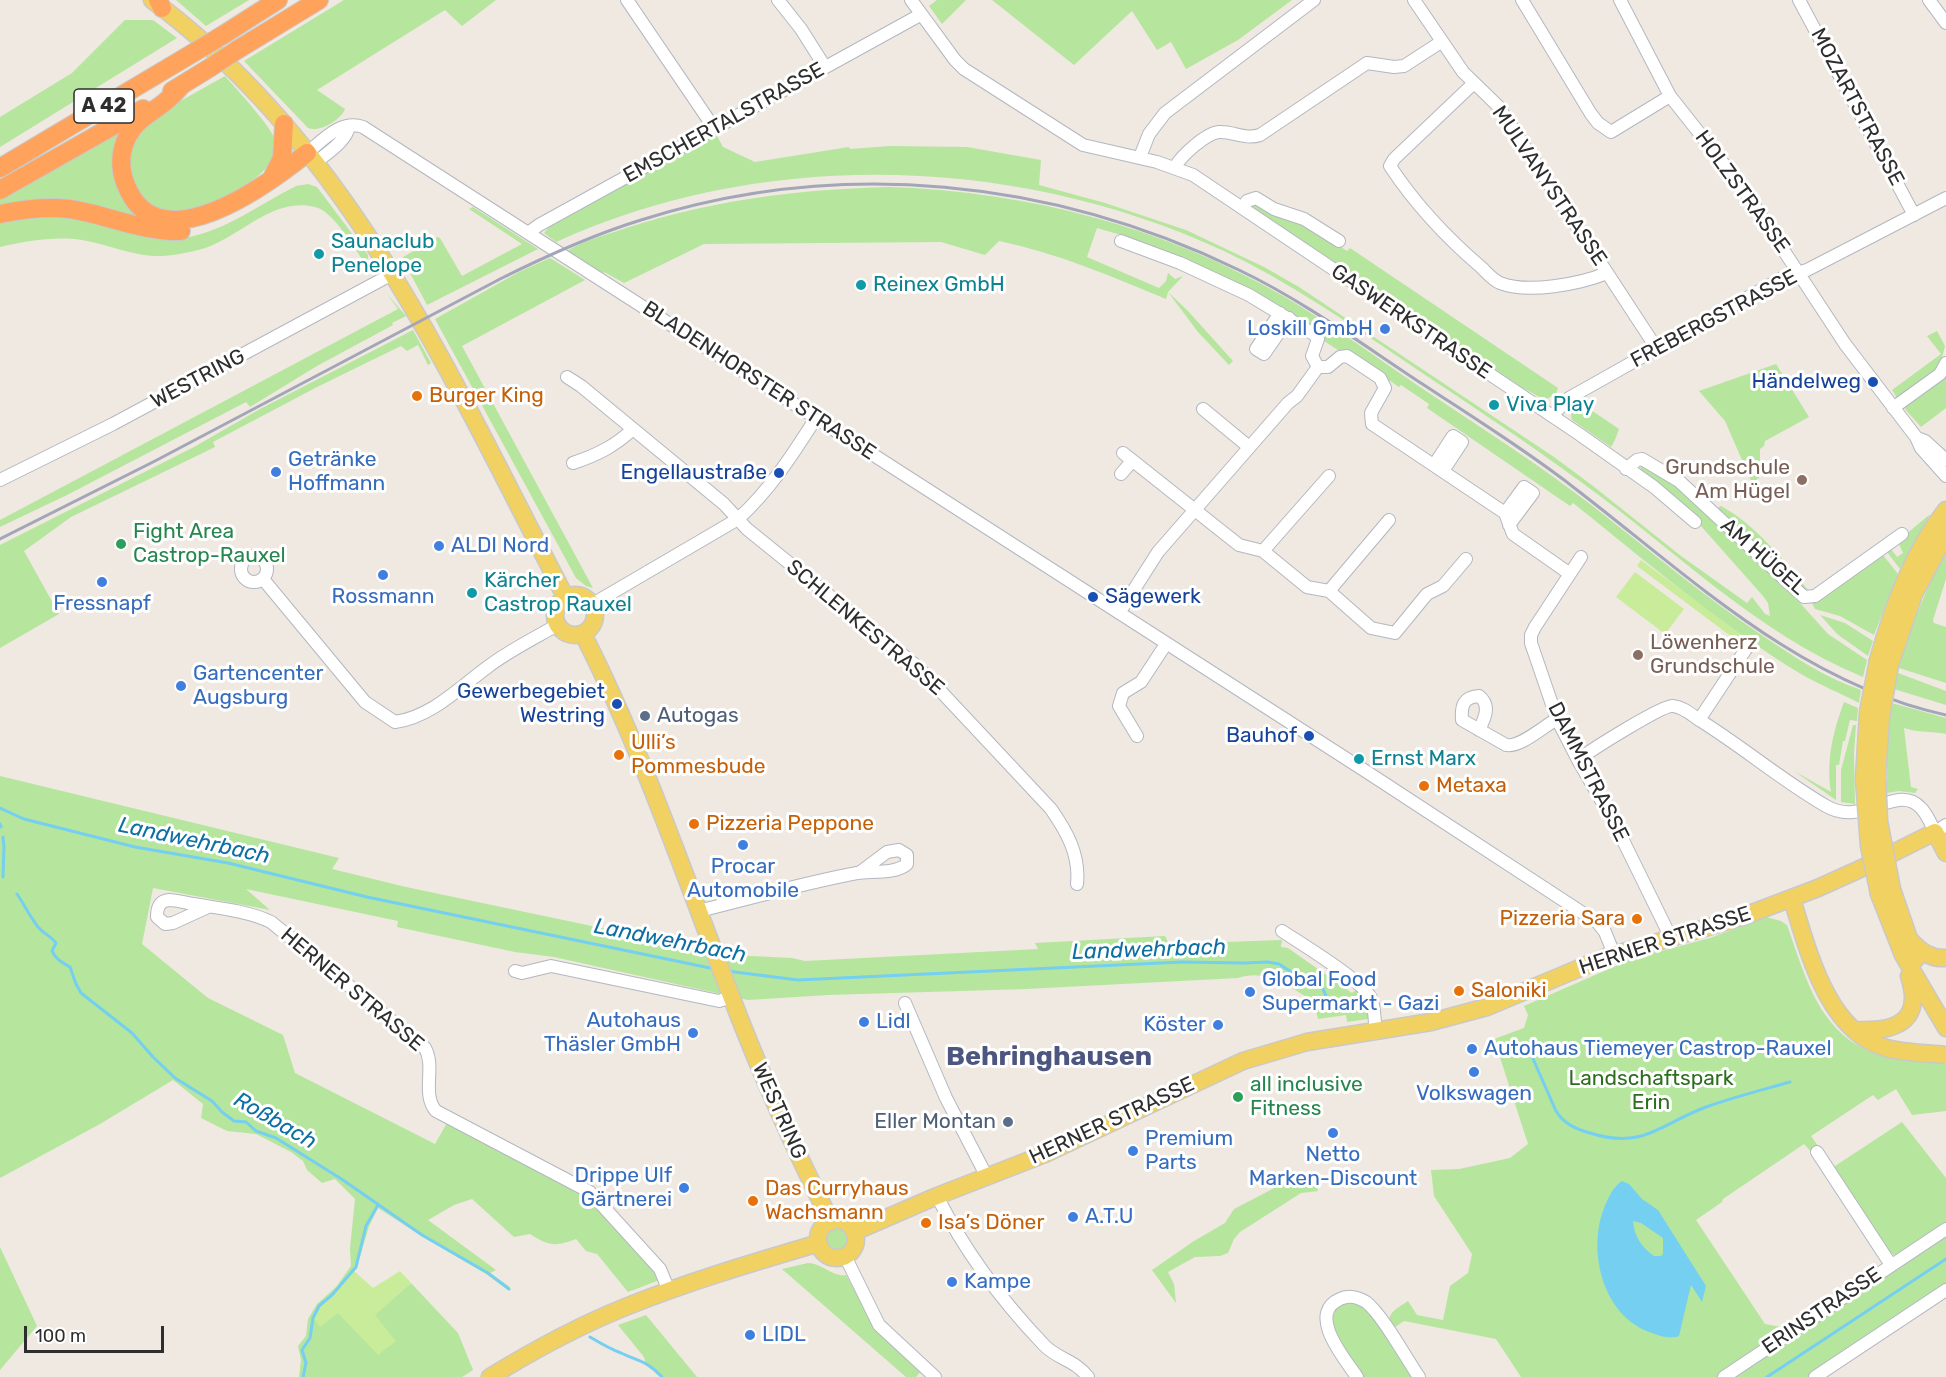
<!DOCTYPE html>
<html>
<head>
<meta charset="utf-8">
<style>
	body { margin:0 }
	#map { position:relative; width:1946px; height:1377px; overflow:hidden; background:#efe9e1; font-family:Rubik,sans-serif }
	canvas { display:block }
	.scale { position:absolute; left:24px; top:1326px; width:140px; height:27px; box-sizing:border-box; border:3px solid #2e2e2e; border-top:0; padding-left:8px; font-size:18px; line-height:21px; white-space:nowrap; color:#2e2e2e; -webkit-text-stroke:4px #fff; paint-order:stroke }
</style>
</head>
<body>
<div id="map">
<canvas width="1946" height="1377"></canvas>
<div class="scale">100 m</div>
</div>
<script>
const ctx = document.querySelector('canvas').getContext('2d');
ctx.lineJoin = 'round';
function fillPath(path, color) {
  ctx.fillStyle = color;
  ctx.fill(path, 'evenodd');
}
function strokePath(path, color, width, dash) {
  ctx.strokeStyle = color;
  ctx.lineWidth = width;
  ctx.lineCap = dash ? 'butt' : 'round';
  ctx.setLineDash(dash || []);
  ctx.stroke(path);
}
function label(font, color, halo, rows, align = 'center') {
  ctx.font = font + ' Rubik,sans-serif';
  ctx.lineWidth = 6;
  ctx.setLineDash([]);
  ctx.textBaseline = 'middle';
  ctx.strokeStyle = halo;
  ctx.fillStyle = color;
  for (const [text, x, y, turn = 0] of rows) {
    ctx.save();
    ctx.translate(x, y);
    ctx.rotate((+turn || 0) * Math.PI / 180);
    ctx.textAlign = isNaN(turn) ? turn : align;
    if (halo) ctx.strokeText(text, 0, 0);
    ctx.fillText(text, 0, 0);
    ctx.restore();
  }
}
const green = new Path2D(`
	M176 0H249L206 26Z
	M344 0H496L462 26 445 10 317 90 345 109C341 120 319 133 308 128L244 61Z
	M937 0H966L942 24 929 6Z
	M992 0H1292L1238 40 1186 69 1171 42 1157 50 1132 11 1074 65Z
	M125 20H153L177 38 0 147V117L72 73Z
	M225 76C237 90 272 127 276 142 285 171 207 212 183 213 160 214 148 201 131 188L129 148 152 117Z
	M123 129 113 157 152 220 0 208V200Z
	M716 134 723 147 755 162 849 147 850 149 890 146 967 147 1041 160 1039 185 1105 203 1186 230 1264 267 1299 287 1554 457 1593 486 1681 556 1747 603 1752 597 1765 614 1770 616 1768 603 1763 596 1677 499 1640 470 1641 465 1678 485 1800 603 1828 634 1867 660 1863 677C1756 633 1674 549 1581 482 1524 440 1464 401 1406 362 1347 322 1289 282 1224 251 1017 155 765 147 556 242L544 233 550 226Z
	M308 184 317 187 368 255V268C356 251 335 212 315 207 270 196 238 241 198 250 181 254 162 258 144 255 123 252 102 243 82 240 54 236 27 241 0 247V219L56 215 184 238C226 231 258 205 296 186Z
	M891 187C1030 192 1164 227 1285 297 1332 325 1376 357 1420 387 1477 425 1535 462 1590 504 1648 549 1703 596 1763 636 1794 657 1826 678 1861 690L1859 703C1840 693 1820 685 1801 674 1720 625 1647 562 1573 503L1570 506 1427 408 1429 404 1401 385 1399 387 1345 350H1338L1324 341 1322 335 1121 237V235L1097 228 1087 257 1159 288 1166 281 1168 273 1175 279 1183 276 1168 292 1188 311 1233 361 1229 365 1198 332 1168 292 1166 299C1111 276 1057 253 999 241L985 255 941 242 704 244 624 283 606 273 594 270 567 251C584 240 607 235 626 228 714 200 799 189 891 187Z
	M1253 201 1302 221 1347 251 1350 248 1558 388 1556 394 1545 400 1521 387 1250 206Z
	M473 207 538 249 427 305 402 258 405 256 437 237 440 238 462 276 522 244 469 209Z
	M550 258 585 280 462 346 593 588 586 586 576 578 435 319 519 272Z
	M387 294 406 316 392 323 393 325 317 366 250 407 246 402 67 495 0 527V520L398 309Z
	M413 330 431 363 428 365 418 345 407 351 401 346 317 387 213 442 215 447 71 517 24 551 59 614 0 648V545L194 447 260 409Z
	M1937 331 1945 346 1939 369 1897 398 1892 390 1941 354 1927 336Z
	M1776 364 1809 417 1765 441 1764 446 1760 449V477L1752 483 1725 421 1699 391Z
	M1946 375V408L1921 427 1905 409 1906 406Z
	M1585 400V406L1619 429 1615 440 1611 447 1572 420C1569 409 1576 405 1585 400Z
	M1721 506C1757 526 1783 560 1809 591H1806L1717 508Z
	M1929 515H1930L1900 569 1887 552 1891 549 1897 557 1903 553 1899 544 1904 536Z
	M1946 552V579L1933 620 1934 623 1946 627V683L1899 668C1911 627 1925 589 1946 552Z
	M1883 555 1898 574 1874 635 1840 616 1815 609 1812 603 1820 600Z
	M1820 615 1845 623 1873 641 1868 656 1837 634Z
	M1898 673 1946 691V705L1894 689Z
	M1844 702 1858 708 1857 721 1850 720 1845 741H1843L1839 765H1836V800L1794 771 1831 792C1826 760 1833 732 1844 702Z
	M1892 703 1946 718V734C1931 731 1919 733 1904 728L1911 787 1918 789 1915 793 1899 791 1887 793V745Z
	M1853 725H1856L1854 754 1855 804 1841 802V770Z
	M0 776 339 858 332 869 406 887 730 955 792 958 805 961 1038 949 1035 943 1165 936 1169 944 1282 940 1281 947 1288 948 1352 993 1357 989C1366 997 1371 1007 1368 1019L1347 1022 1346 1015 1318 1019 1314 1002C1291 987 1266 968 1238 978L1026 989 828 995 748 1000 554 957 515 952 397 927 398 921 246 889 270 910 153 888 142 944 208 998 283 1035 295 1073 435 1144 447 1123 582 1191 653 1267 657 1275V1281L628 1292 597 1254 586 1251 576 1239C555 1247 549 1246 530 1234L514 1237 472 1199 454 1205 428 1220 496 1270 490 1273 510 1287 508 1290 486 1274 428 1240 378 1208 369 1226 357 1267 333 1297 320 1307 338 1313 374 1315 411 1283 458 1333 473 1370 462 1377H299L301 1360 298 1346 306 1336 308 1319 317 1304 336 1287 351 1266 350 1248 355 1199 335 1179 322 1183 307 1170 303 1161 291 1152 256 1134 227 1131 201 1118 203 1104 173 1080 100 1124 0 1178Z
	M1766 917 1781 921 1787 925C1807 981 1820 1039 1886 1057 1906 1062 1926 1059 1946 1063V1111L1912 1115 1896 1089 1878 1100 1873 1095 1811 1136 1821 1150 1814 1155 1804 1144 1723 1199 1722 1202 1696 1220 1765 1324 1791 1329 1718 1377H1521L1496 1339 1404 1321 1391 1330C1384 1314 1396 1309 1408 1301L1417 1315 1443 1320 1450 1286 1468 1273 1472 1254 1434 1196 1431 1170 1459 1169 1510 1158 1528 1144 1494 1039 1524 1028 1528 1015 1524 1006 1632 959 1710 938Z
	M1902 1122 1946 1178V1223L1897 1256 1890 1253 1832 1168Z
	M1314 1178 1318 1191 1301 1193 1240 1232 1234 1239 1228 1253 1220 1256 1195 1257 1168 1272 1174 1284 1176 1303 1152 1270 1194 1241 1225 1223 1234 1209 1286 1182Z
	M824 1239a14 14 0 1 1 28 0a14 14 0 1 1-28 0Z
	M1946 1233V1287L1810 1377H1728Z
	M0 1247 37 1326 0 1370Z
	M808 1263C822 1263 834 1278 846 1275L874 1325 922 1370 916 1377H906L782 1269Z
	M1356 1302 1370 1311 1414 1377H1360C1347 1357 1318 1325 1341 1303Z
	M646 1315 697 1377H661L646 1365 644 1357 618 1325Z`);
const pitch = new Path2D(`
	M1641 560 1744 637 1740 643 1637 566Z
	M1635 572 1684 609 1665 634 1616 597Z
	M354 1271 373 1288 400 1271 411 1283 375 1315 396 1341 378 1355 338 1313 320 1327 314 1319 320 1307 333 1297Z`);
const water = new Path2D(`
	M1622 1181 1629 1184 1642 1199 1658 1210 1706 1286 1702 1302 1691 1285 1679 1336C1670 1339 1662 1337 1652 1333 1603 1317 1587 1252 1604 1208 1608 1198 1613 1187 1622 1181ZM1633 1221 1641 1223 1663 1238V1254L1661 1256H1654C1642 1248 1634 1236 1633 1221Z`);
const stream = new Path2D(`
	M0 808 24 819 135 847 228 863 367 897 715 969
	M0 824 1 827
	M3 837 4 847 3 877
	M17 894C24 904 30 917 38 927 44 934 51 936 56 943L52 951C57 961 62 962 70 967L76 984 81 993 132 1033 153 1057 175 1078 212 1101 222 1112 234 1121 246 1122 256 1131 276 1138 343 1180 422 1235 488 1273 509 1289
	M727 971 798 980 1182 962 1243 963 1268 962 1279 964 1296 975 1314 981 1323 989 1330 1005
	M1530 1052 1556 1111C1564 1124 1576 1129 1590 1133 1644 1150 1660 1124 1706 1107 1734 1097 1762 1090 1790 1082
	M590 1337C600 1343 610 1349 621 1353 640 1362 647 1361 662 1377
	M303 1377 306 1363 302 1350 310 1338 313 1318 319 1306 332 1295 356 1267 366 1226 378 1205
	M1767 1377 1946 1259`);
const minor = new Path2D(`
	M627 0 714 128
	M778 0 801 29 825 67
	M911 0 955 60 964 69 1083 145 1157 162 1193 175 1579 434 1654 487 1695 522
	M1414 0 1463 72 1498 106 1657 349
	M1522 0 1591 114 1598 123 1611 132 1670 96
	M1620 0 1670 96 1742 187 1845 344 1916 437 1921 448 1946 476
	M1799 0 1914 215
	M1929 0 1946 23
	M1474 83 1394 159 1390 166C1415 204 1448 239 1482 268 1487 273 1493 280 1500 283 1528 294 1580 284 1607 273
	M307 153C323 140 341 119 363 127L1367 772 1598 923 1605 932 1614 954
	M1140 157 1149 134 1165 113 1314 0
	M315 163C326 154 347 141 349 126
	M1175 167C1181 156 1206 133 1219 132 1233 131 1245 140 1260 135L1367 63 1394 67 1404 66 1441 42
	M1242 208 1247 201 1256 198 1274 209 1304 219 1339 241
	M528 233 539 225 920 15
	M1121 241 1180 263 1249 295 1315 335 1318 339 1312 356 1318 367H1328L1340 357 1347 356 1380 378 1385 388 1371 413 1372 424 1505 513 1513 534 1570 574
	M1280 313 1256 349 1264 354 1289 318
	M567 377 581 386 724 504 747 529 919 668 1051 809C1067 832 1080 855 1077 884
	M1893 408 1940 374 1946 363
	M1203 409 1249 447
	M1552 416 1569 398 1784 277 1807 270 1946 198
	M1920 439 1925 441 1946 460
	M1123 453 1239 545 1263 551 1307 587 1329 591 1389 520
	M573 463C597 455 615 446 633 429
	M1434 465 1453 436 1462 442 1443 471
	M1626 469 1637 460 1642 459 1679 481 1804 597 1815 596 1902 534
	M1121 474 1132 461
	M0 480 113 424 394 273
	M1505 513 1524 487 1533 493 1509 525
	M1263 551 1329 476
	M241 569a13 13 0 1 1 26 0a13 13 0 1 1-26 0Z
	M1581 557 1535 627 1531 635V643L1557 719 1578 760 1616 826 1671 938
	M263 579 365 702 395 722C432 717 461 686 489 666 510 650 535 638 557 625
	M1329 591 1371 628 1395 633 1427 594 1443 586 1466 559
	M591 605 738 519C770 490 793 454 816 418
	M1119 613 1158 552 1288 403 1297 396 1318 367
	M1699 720 1750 643
	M1479 730C1485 718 1491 705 1479 696 1463 697 1461 706 1462 720L1506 745C1520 748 1544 726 1557 719
	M1137 736 1119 706 1123 693 1141 682 1166 644
	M1578 760C1591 750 1662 705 1673 706 1684 707 1693 716 1701 721 1744 748 1783 781 1826 806 1863 828 1897 782 1921 808 1927 814 1931 824 1935 832L1946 825
	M208 907 173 923 165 924 157 917C157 908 159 901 169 900 177 900 186 903 193 904 218 908 248 911 271 922L425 1048C436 1067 421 1094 436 1111L590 1192 660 1269 669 1291
	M699 911C751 898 804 883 857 873 872 871 896 874 907 864V855L899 850 887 852 859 873
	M1282 931C1300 943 1363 981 1371 998 1375 1007 1374 1020 1376 1030
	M515 971 522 973 551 966 719 1001 731 997
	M905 1003 946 1098 987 1177
	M1817 1152 1891 1265
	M937 1196C964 1250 1002 1301 1044 1345 1057 1359 1075 1360 1088 1377
	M845 1256 879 1325 935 1377
	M1357 1377C1345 1359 1306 1314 1340 1299 1348 1295 1358 1297 1366 1302 1382 1314 1406 1358 1419 1377
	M1724 1377 1946 1229
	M1815 1377 1946 1290`);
const major = new Path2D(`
	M152 0C354 149 453 383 566 598
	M555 615a20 20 0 1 1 40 0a20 20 0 1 1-40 0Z
	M583 634C641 748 682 869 728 988 758 1068 793 1146 831 1222
	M1878 660C1893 607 1912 553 1946 510
	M1890 665 1914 594 1946 534
	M1877 774 1881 717
	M1864 779 1868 712
	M1892 889 1916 959
	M1879 894 1903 955 1946 1028
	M1792 899C1808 950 1827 1032 1886 1048 1905 1053 1927 1053 1946 1055
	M1911 941C1921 952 1931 959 1946 958
	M1856 1030C1895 1032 1924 1022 1909 976
	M818 1239a19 19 0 1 1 38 0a19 19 0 1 1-38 0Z
	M854 1232 937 1196 1045 1154 1243 1061 1307 1042 1431 1022 1487 1007 1606 957 1739 918 1818 888 1871 864 1935 832 1946 853
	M490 1377C534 1350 580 1325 628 1306 690 1281 755 1262 819 1243`);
const highway = new Path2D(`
	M158 0 162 8
	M223 35 278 0
	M237 50 319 0
	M181 86C176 92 170 98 165 102 154 111 141 117 133 128 120 145 118 166 126 185 158 266 267 185 307 153
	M172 91 211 67
	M0 168 193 53
	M273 176 282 158 284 124
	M0 190 143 109
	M0 214C23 209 46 206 70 209 107 215 143 232 181 231`);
const rail = new Path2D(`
	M0 539 155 461 500 279C546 256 592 235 641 220 840 157 1052 179 1239 270 1304 301 1363 345 1424 385 1474 418 1530 453 1577 490 1690 577 1801 684 1946 715`);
const majorBridge = new Path2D(`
	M1868 712 1878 660
	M1881 717 1890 665
	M1877 774 1879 821 1892 889
	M1864 779 1869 846 1879 894`);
const highwayBridge = new Path2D(`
	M193 53 223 35
	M211 67 237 50`);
const markers = [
	[319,254,6,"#0f9aa8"],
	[861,285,6,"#0f9aa8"],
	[1385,329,6,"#3f7fe0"],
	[1873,382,6,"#1a4fb4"],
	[417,396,6,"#e8710a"],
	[1494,405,6,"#0f9aa8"],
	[276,472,6,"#3f7fe0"],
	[779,473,6,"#1a4fb4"],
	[1802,480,6,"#8d6e63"],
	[121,544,6,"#2e9e5b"],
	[439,546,6,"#3f7fe0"],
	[383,575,6,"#3f7fe0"],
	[102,582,6,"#3f7fe0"],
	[472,593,6,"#0f9aa8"],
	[1093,597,6,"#1a4fb4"],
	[1638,655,6,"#8d6e63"],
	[181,686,6,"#3f7fe0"],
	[617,704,6,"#1a4fb4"],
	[645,716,6,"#5c6f8a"],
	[1309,736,6,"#1a4fb4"],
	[619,755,6,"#e8710a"],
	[1359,759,6,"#0f9aa8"],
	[1424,786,6,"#e8710a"],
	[694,824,6,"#e8710a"],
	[743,845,6,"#3f7fe0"],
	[1637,919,6,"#e8710a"],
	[1459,991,6,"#e8710a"],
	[1250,992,6,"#3f7fe0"],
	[864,1022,6,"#3f7fe0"],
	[1218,1025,6,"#3f7fe0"],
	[693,1033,6,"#3f7fe0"],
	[1472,1049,6,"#3f7fe0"],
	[1474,1072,6,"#3f7fe0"],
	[1238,1097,6,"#2e9e5b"],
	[1008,1122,6,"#5c6f8a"],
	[1333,1133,6,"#3f7fe0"],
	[1133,1151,6,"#3f7fe0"],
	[684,1188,6,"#3f7fe0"],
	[753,1201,6,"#e8710a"],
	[1073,1217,6,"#3f7fe0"],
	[926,1223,6,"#e8710a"],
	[952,1282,6,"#3f7fe0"],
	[750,1335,6,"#3f7fe0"]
];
const shields = [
	[104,106,60]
];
const shieldNames = [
	["A 42",104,106]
];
const streetNames = [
	["MOZARTSTRASSE",1857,107,62],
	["EMSCHERTALSTRASSE",724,123,-29],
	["MULVANYSTRASSE",1549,186,56],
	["HOLZSTRASSE",1742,192,54],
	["FREBERGSTRASSE",1714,319,-28],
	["GASWERKSTRASSE",1411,322,34],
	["WESTRING",198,379,-28],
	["BLADENHORSTER STRASSE",759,381,33],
	["AM HÜGEL",1763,557,41],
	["SCHLENKESTRASSE",865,628,40],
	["DAMMSTRASSE",1588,772,63],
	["HERNER STRASSE",1665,941,-18],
	["HERNER STRASSE",352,990,40],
	["WESTRING",779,1111,66],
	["HERNER STRASSE",1112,1121,-25],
	["ERINSTRASSE",1822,1311,-34]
];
const cultureNames = [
	["Saunaclub",331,242],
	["Penelope",331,266],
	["Reinex GmbH",873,285],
	["Viva Play",1506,405],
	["Kärcher",484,581],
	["Castrop Rauxel",484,605],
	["Ernst Marx",1371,759]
];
const shopNames = [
	["Loskill GmbH",1373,329,"right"],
	["Getränke",288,460],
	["Hoffmann",288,484],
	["ALDI Nord",451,546],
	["Rossmann",383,597,"center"],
	["Fressnapf",102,604,"center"],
	["Gartencenter",193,674],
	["Augsburg",193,698],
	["Procar",743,867,"center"],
	["Automobile",743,891,"center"],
	["Global Food",1262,980],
	["Supermarkt - Gazi",1262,1004],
	["Autohaus",681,1021,"right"],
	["Thäsler GmbH",681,1045,"right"],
	["Lidl",876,1022],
	["Köster",1206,1025,"right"],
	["Autohaus Tiemeyer Castrop-Rauxel",1484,1049],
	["Volkswagen",1474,1094,"center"],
	["Premium",1145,1139],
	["Parts",1145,1163],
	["Netto",1333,1155,"center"],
	["Marken-Discount",1333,1179,"center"],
	["Drippe Ulf",672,1176,"right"],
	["Gärtnerei",672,1200,"right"],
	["A.T.U",1085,1217],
	["Kampe",964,1282],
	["LIDL",762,1335]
];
const transitNames = [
	["Händelweg",1861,382],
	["Engellaustraße",767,473],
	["Sägewerk",1105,597,"left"],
	["Gewerbegebiet",605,692],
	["Westring",605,716],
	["Bauhof",1297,736]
];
const foodNames = [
	["Burger King",429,396],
	["Ulli’s",631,743],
	["Pommesbude",631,767],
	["Metaxa",1436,786],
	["Pizzeria Peppone",706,824],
	["Pizzeria Sara",1625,919,"right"],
	["Saloniki",1471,991],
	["Das Curryhaus",765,1189],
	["Wachsmann",765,1213],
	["Isa’s Döner",938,1223]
];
const educationNames = [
	["Grundschule",1790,468],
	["Am Hügel",1790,492],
	["Löwenherz",1650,643,"left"],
	["Grundschule",1650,667,"left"]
];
const leisureNames = [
	["Fight Area",133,532],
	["Castrop-Rauxel",133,556],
	["all inclusive",1250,1085],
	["Fitness",1250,1109]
];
const serviceNames = [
	["Autogas",657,716],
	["Eller Montan",996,1122,"right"]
];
const parkNames = [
	["Landschaftspark",1651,1079],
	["Erin",1651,1103]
];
const waterNames = [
	["Landwehrbach",194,841,12],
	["Landwehrbach",670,941,11],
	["Landwehrbach",1149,950,-2],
	["Roßbach",275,1121,30]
];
const districtNames = [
	["Behringhausen",1049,1057]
];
fillPath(green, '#b6e59e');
fillPath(pitch, '#c9ec9a');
fillPath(water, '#75cff0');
strokePath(stream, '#75cff0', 3);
strokePath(minor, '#b4b7c1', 14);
strokePath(major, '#c9c9c9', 19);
strokePath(highway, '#c9c9c9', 20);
strokePath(minor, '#fff', 12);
strokePath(major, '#f2d163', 16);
strokePath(highway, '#ffa35c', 18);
strokePath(rail, '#a3a6b8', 3);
strokePath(majorBridge, '#c9c9c9', 19, []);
strokePath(highwayBridge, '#c9c9c9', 20, []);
strokePath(majorBridge, '#f2d163', 16);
strokePath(highwayBridge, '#ffa35c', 18);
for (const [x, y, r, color] of markers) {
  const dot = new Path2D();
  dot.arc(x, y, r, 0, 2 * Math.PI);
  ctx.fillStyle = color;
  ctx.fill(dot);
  strokePath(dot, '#fff', 2);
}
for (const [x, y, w] of shields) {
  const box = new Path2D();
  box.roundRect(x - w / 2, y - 17, w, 34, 4.5);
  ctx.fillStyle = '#fff';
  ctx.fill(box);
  strokePath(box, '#2e2e2e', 1.5);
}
label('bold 20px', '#2e2e2e', null, shieldNames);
label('21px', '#2e2e2e', '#fff', streetNames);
label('21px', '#0d838f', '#fff', cultureNames, 'left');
label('21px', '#366cbe', '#fff', shopNames, 'left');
label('21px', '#164399', '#fff', transitNames, 'right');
label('21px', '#c56008', '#fff', foodNames, 'left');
label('21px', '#785e54', '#fff', educationNames, 'right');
label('21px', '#27864d', '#fff', leisureNames, 'left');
label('21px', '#4e5e75', '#fff', serviceNames, 'left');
label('21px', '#2c6e1b', '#fff', parkNames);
label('italic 22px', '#0d6fa3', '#fff', waterNames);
label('bold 27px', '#4d5680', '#fff', districtNames);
</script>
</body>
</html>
